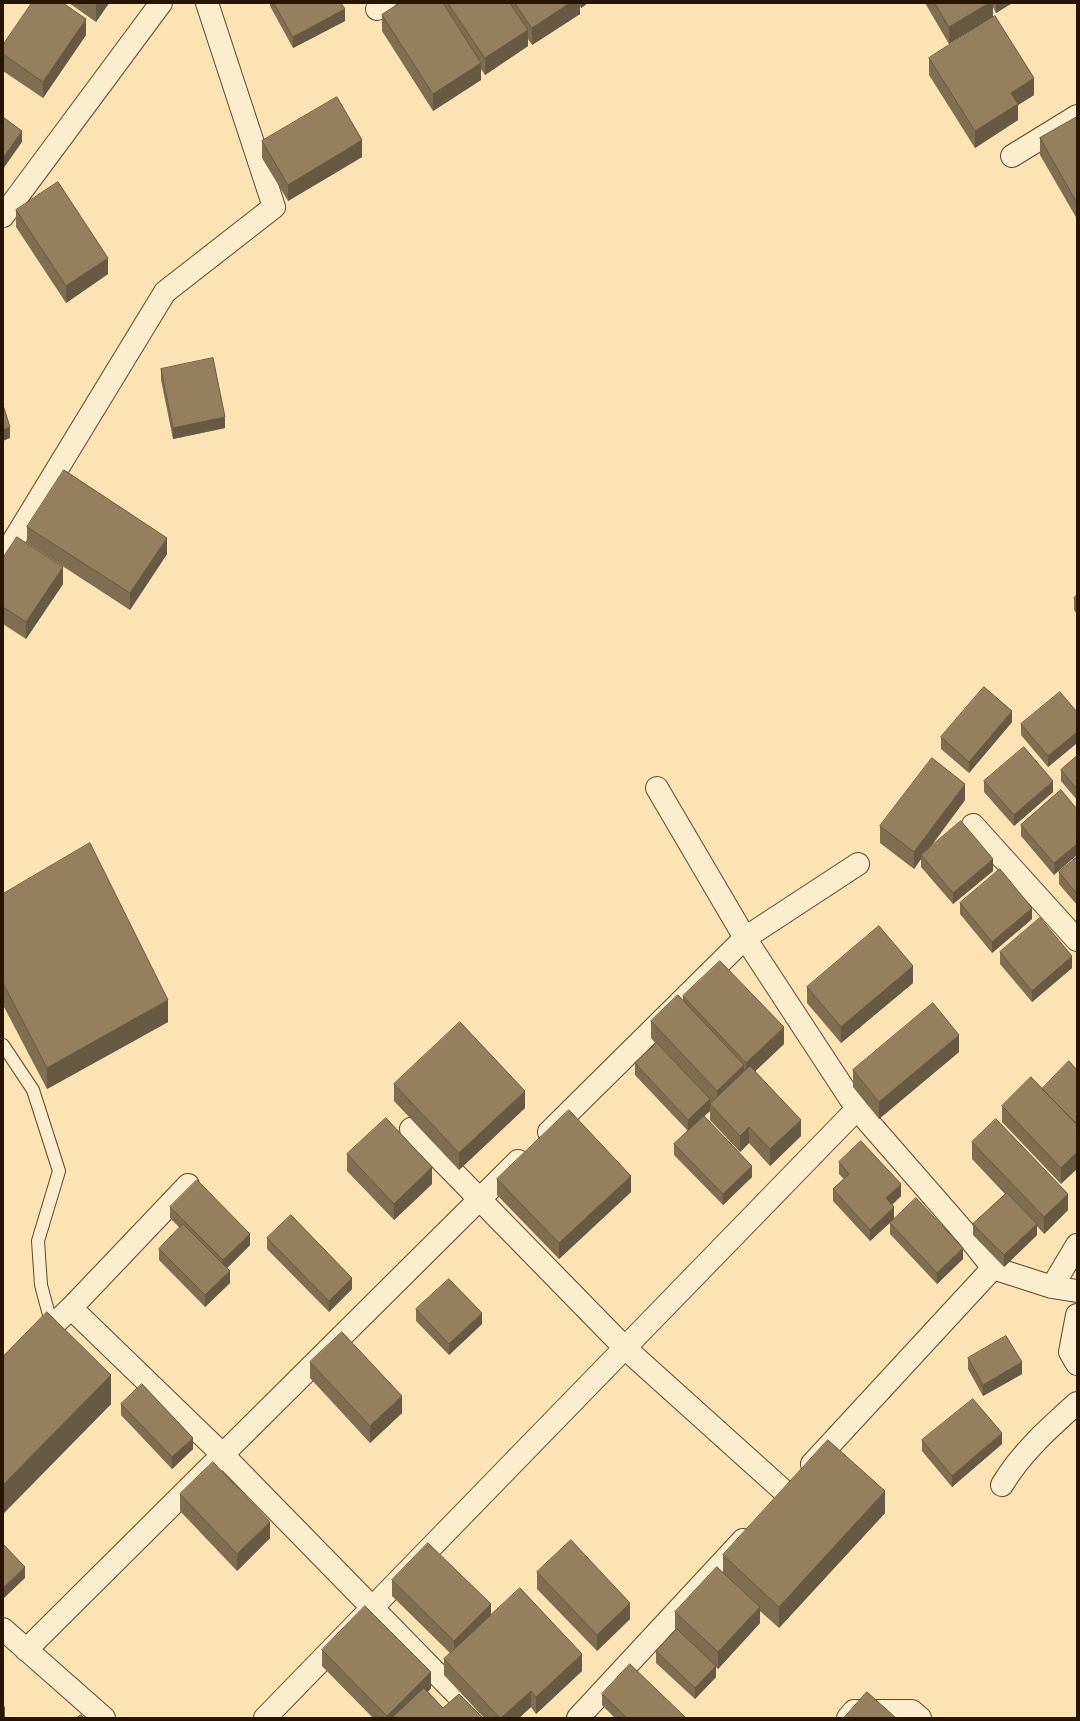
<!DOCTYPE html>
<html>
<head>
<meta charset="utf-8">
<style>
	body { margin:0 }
	#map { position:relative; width:1080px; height:1721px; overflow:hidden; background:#fbe3b3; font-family:"IM FELL French Canon",serif }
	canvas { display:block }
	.frame { position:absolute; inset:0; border:4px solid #291301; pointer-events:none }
</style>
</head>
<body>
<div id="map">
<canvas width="1080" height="1721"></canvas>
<div class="frame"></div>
</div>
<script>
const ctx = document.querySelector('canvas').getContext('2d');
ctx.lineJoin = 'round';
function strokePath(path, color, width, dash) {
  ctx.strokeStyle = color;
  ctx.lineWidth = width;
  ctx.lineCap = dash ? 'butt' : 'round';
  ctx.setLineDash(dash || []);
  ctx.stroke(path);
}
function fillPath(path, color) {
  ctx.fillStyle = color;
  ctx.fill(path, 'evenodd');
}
const service = new Path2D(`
	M3 1045 33 1090 59 1171 38 1241 41 1285 52 1326`);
const minor = new Path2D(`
	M377 9 385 3
	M1012 156 1077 116
	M3 216 161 3
	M3 558 165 292 274 207 207 3
	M657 788 745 938 857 1109 966 1234 993 1268 1052 1287 1077 1291
	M973 825 1077 940
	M411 1129 625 1348 786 1493
	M549 1132 745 938 858 864
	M1052 1287 1077 1245
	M71 1308 222 1454 480 1718
	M1077 1315 1070 1352 1077 1364
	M3 1373 71 1308 188 1185
	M812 1464 993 1268
	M1002 1485C1021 1453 1049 1428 1077 1403
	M3 1629 104 1718
	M26 1650 518 1161
	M265 1718 857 1109
	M578 1718 743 1540
	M848 1718 854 1711H912L920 1718`);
const wall = new Path2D(`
	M69 3H109L96 22Z
	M270 3H341L345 21 293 48 270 6Z
	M400 3H588L581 8 580 6V14L532 45 528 39V46L485 75 481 69V80L433 111 382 31V15Z
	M925 3H1012L996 13 993 7 949 44Z
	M86 35 43 98 3 71V45Z
	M929 58 1034 95 1018 105V120L975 148 929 75Z
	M1077 117V219L1040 155V138Z
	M262 141 362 157 288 201 262 158Z
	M16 210 108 274 66 303 16 227Z
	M161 369 225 428 173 439 161 380Z
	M27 527 167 554 130 610 27 543Z
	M3 558 63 584 26 639 3 624Z
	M1077 595V614L1074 610V598Z
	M1077 712V743L1048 767 1021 735V724Z
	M1012 722 969 773 941 749V737Z
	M1077 756V800L1061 781V770Z
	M984 781 1053 792 1014 826 984 792Z
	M1061 790 1054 875 1021 836V825Z
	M965 800 930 848 993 871 953 904 921 867V859L914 869 880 843V826Z
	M1077 857V905L1059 884V872Z
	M3 894 168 1022 47 1089 3 1005Z
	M960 903 1032 919 992 953 960 914Z
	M1000 952 1072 968 1032 1002 1000 964Z
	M913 983 841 1043 807 1003V987Z
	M683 996 784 1044 755 1071 801 1136 770 1166 749 1143 740 1152 710 1120V1111L704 1116 752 1177 723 1205 674 1155V1144L688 1131 635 1075V1063L656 1044 651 1038V1021L683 1000Z
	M959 1052 879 1119 853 1087V1070Z
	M1077 1070 1061 1184 1002 1122V1106L1042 1089Z
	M394 1084 525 1108 459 1170 394 1101Z
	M972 1142 1068 1210 1044 1234 1037 1226V1235L1004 1267 973 1235V1224L1005 1194 972 1159Z
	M347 1154 432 1184 394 1220 347 1171Z
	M839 1162 901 1196 892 1205 894 1219 870 1241 833 1201V1189L844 1179 839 1174Z
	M497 1179 631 1192 559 1259 497 1195Z
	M170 1207 250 1245 227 1268 230 1283 205 1307 159 1260V1249L180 1228 170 1218Z
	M890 1223 963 1259 937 1284 890 1234Z
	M267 1238 352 1289 329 1312 267 1249Z
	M416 1309 482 1324 449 1355 416 1321Z
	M3 1357 111 1404 4 1513H3Z
	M968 1358 1022 1374 983 1396 968 1369Z
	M310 1362 402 1413 370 1443 310 1378Z
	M121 1404 193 1449 172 1469 121 1415Z
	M922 1440 1002 1444 952 1487 922 1451Z
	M180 1494 270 1538 237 1571 180 1511Z
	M885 1513 779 1628 760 1611V1623L718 1669 716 1667V1677L695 1699 656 1663V1651L676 1630 675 1629V1612L723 1572V1555Z
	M537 1572 630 1619 597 1651 537 1589Z
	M392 1580 491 1615 582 1671 536 1714 531 1707 519 1718H484L444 1675V1659L450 1653 392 1596Z
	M322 1650 431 1688 428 1692 443 1708 483 1718H373L322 1666Z
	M602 1694 685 1718H615L602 1705Z`);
const shadedWall = new Path2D(`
	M97 3H109L96 22V5Z
	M570 3H580V14L532 45V28Z
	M581 3H588L581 8Z
	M989 3H993V17L949 44V27Z
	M996 3H1012L996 13Z
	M345 9V21L293 48V37Z
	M86 19V35L43 98V82Z
	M528 30V46L485 75V58Z
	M481 63V80L433 111V94Z
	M1034 78V95L1018 105V120L975 148V131L1011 93Z
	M22 131V142L3 169V158Z
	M362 140V157L288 201V185Z
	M108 258V274L66 303V286Z
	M225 417V428L173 439V428Z
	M10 427V438L3 441V430Z
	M167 538V554L130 610V593Z
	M63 567V584L26 639V622Z
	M1012 711V722L969 773V762Z
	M1077 732V743L1048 767V756Z
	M1053 781V792L1014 826V815Z
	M965 784V800L922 857 921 855V859L914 869V852Z
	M1077 844V855L1054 875V863Z
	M993 859V871L953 904V893Z
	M1032 908V919L992 953V942Z
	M1072 956V968L1032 1002V991Z
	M913 966V983L841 1043V1027Z
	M168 1000V1022L47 1089V1068Z
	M784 1027V1044L746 1080V1063Z
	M959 1035V1052L879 1119V1102Z
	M744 1065V1081L717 1108V1091Z
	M525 1091V1108L459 1170V1153Z
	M710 1099V1111L688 1131V1120Z
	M801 1120V1136L770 1166V1149Z
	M749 1127V1143L740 1152V1136Z
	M1077 1152V1169L1061 1184V1168Z
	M752 1166V1177L723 1205V1194Z
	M432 1167V1184L394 1220V1204Z
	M631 1176V1192L559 1259V1243Z
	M901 1184V1196L886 1210V1198Z
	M1068 1194V1210L1044 1234V1217Z
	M894 1207V1219L870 1241V1230Z
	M1037 1224V1235L1004 1267V1255Z
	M250 1234V1245L223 1272V1260Z
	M963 1248V1259L937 1284V1273Z
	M230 1271V1283L205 1307V1295Z
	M352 1278V1289L329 1312V1301Z
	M482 1313V1324L449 1355V1344Z
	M1022 1362V1374L983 1396V1385Z
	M111 1375V1404L4 1513V1484Z
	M402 1396V1413L370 1443V1426Z
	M1002 1433V1444L952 1487V1476Z
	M193 1438V1449L172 1469V1457Z
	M885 1491V1513L779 1628V1607Z
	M270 1522V1538L237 1571V1554Z
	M25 1567V1578L3 1599V1588Z
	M630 1603V1619L597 1651V1635Z
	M491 1604V1620L454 1657V1641Z
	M760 1607V1623L718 1669V1652Z
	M582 1654V1671L536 1714V1697Z
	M716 1666V1677L695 1699V1688Z
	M431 1672V1688L402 1718H387V1716Z
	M531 1691V1707L519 1718H501Z
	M5 1706V1717L3 1718V1708Z`);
const building = new Path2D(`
	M32 3H63L86 19 43 82 3 54V45Z
	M274 3H341L345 9 293 37Z
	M400 3H443L481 63 433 94 382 15Z
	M448 3H510L528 30 485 58Z
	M515 3H570L532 28Z
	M935 3H989L949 27Z
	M995 16 1034 78 1011 93 1018 104 975 131 929 58Z
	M337 97 362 140 288 185 262 141Z
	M3 117 22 131 3 158Z
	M1077 117V203L1040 138Z
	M58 182 108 258 66 286 16 210Z
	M213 358 225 417 173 428 161 369Z
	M3 405 10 427 3 430Z
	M64 470 167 538 130 593 27 527Z
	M17 537 63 567 26 622 3 607V558Z
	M1077 595V602L1074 598Z
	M984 687 1012 711 969 762 941 737Z
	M1060 692 1077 712V732L1048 756 1021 724Z
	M1024 747 1053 781 1014 815 984 781Z
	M1077 756V789L1061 770Z
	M932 758 965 784 914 852 880 826Z
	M1061 790 1077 809V844L1054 863 1021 825Z
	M961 821 993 859 953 893 921 855Z
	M90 843 168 1000 47 1068 3 983V894Z
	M1077 857V894L1059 872Z
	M1000 869 1032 908 992 942 960 903Z
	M1040 918 1072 956 1032 991 1000 952Z
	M879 926 913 966 841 1027 807 987Z
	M720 961 784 1027 746 1063 683 996Z
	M678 995 744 1065 717 1091 651 1021Z
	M933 1003 959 1035 879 1102 853 1070Z
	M460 1022 525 1091 459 1153 394 1084Z
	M657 1043 710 1099 688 1120 635 1063Z
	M1069 1061 1077 1070V1124L1042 1089Z
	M750 1066 801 1120 770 1149 749 1127 740 1136 710 1104Z
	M1031 1077 1077 1125V1152L1061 1168 1002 1106Z
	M569 1110 631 1176 559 1243 497 1179Z
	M704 1116 752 1166 723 1194 674 1144Z
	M386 1118 432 1167 394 1204 347 1154Z
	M996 1119 1068 1194 1044 1217 972 1142Z
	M861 1141 901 1184 886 1198 894 1207 870 1230 833 1189 849 1174 839 1162Z
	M197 1180 250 1234 223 1260 170 1207Z
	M1007 1193 1037 1224 1004 1255 973 1224Z
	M916 1198 963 1248 937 1273 890 1223Z
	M291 1215 352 1278 329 1301 267 1238Z
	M183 1224 230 1271 205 1295 159 1249Z
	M449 1279 482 1313 449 1344 416 1309Z
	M47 1312 111 1375 4 1484 3 1483V1357Z
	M342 1332 402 1396 370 1426 310 1362Z
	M1006 1336 1022 1362 983 1385 968 1358Z
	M142 1384 193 1438 172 1457 121 1404Z
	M973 1399 1002 1433 952 1476 922 1440Z
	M828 1440 885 1491 779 1607 723 1555Z
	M213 1462 270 1522 237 1554 180 1494Z
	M571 1540 630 1603 597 1635 537 1572Z
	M428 1543 491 1604 454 1641 392 1580Z
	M3 1544 25 1567 3 1588Z
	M717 1567 760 1607 718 1652 675 1612Z
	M520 1588 582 1654 536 1697 531 1691 501 1718H500L444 1659Z
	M365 1606 431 1672 387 1716 322 1650Z
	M677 1629 716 1666 695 1688 656 1651Z
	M630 1664 685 1717 684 1718H627L602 1694Z
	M424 1688 443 1708 459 1694 483 1718H392Z
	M867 1692 896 1718H844Z
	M81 1715 84 1718H77Z`);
strokePath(service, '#5e472e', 14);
strokePath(minor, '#5e472e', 24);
strokePath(service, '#fcedce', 12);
strokePath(minor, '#fcedce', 22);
fillPath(wall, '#816d51');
fillPath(shadedWall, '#695942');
fillPath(building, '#967f5e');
strokePath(building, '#695942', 1);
</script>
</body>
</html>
